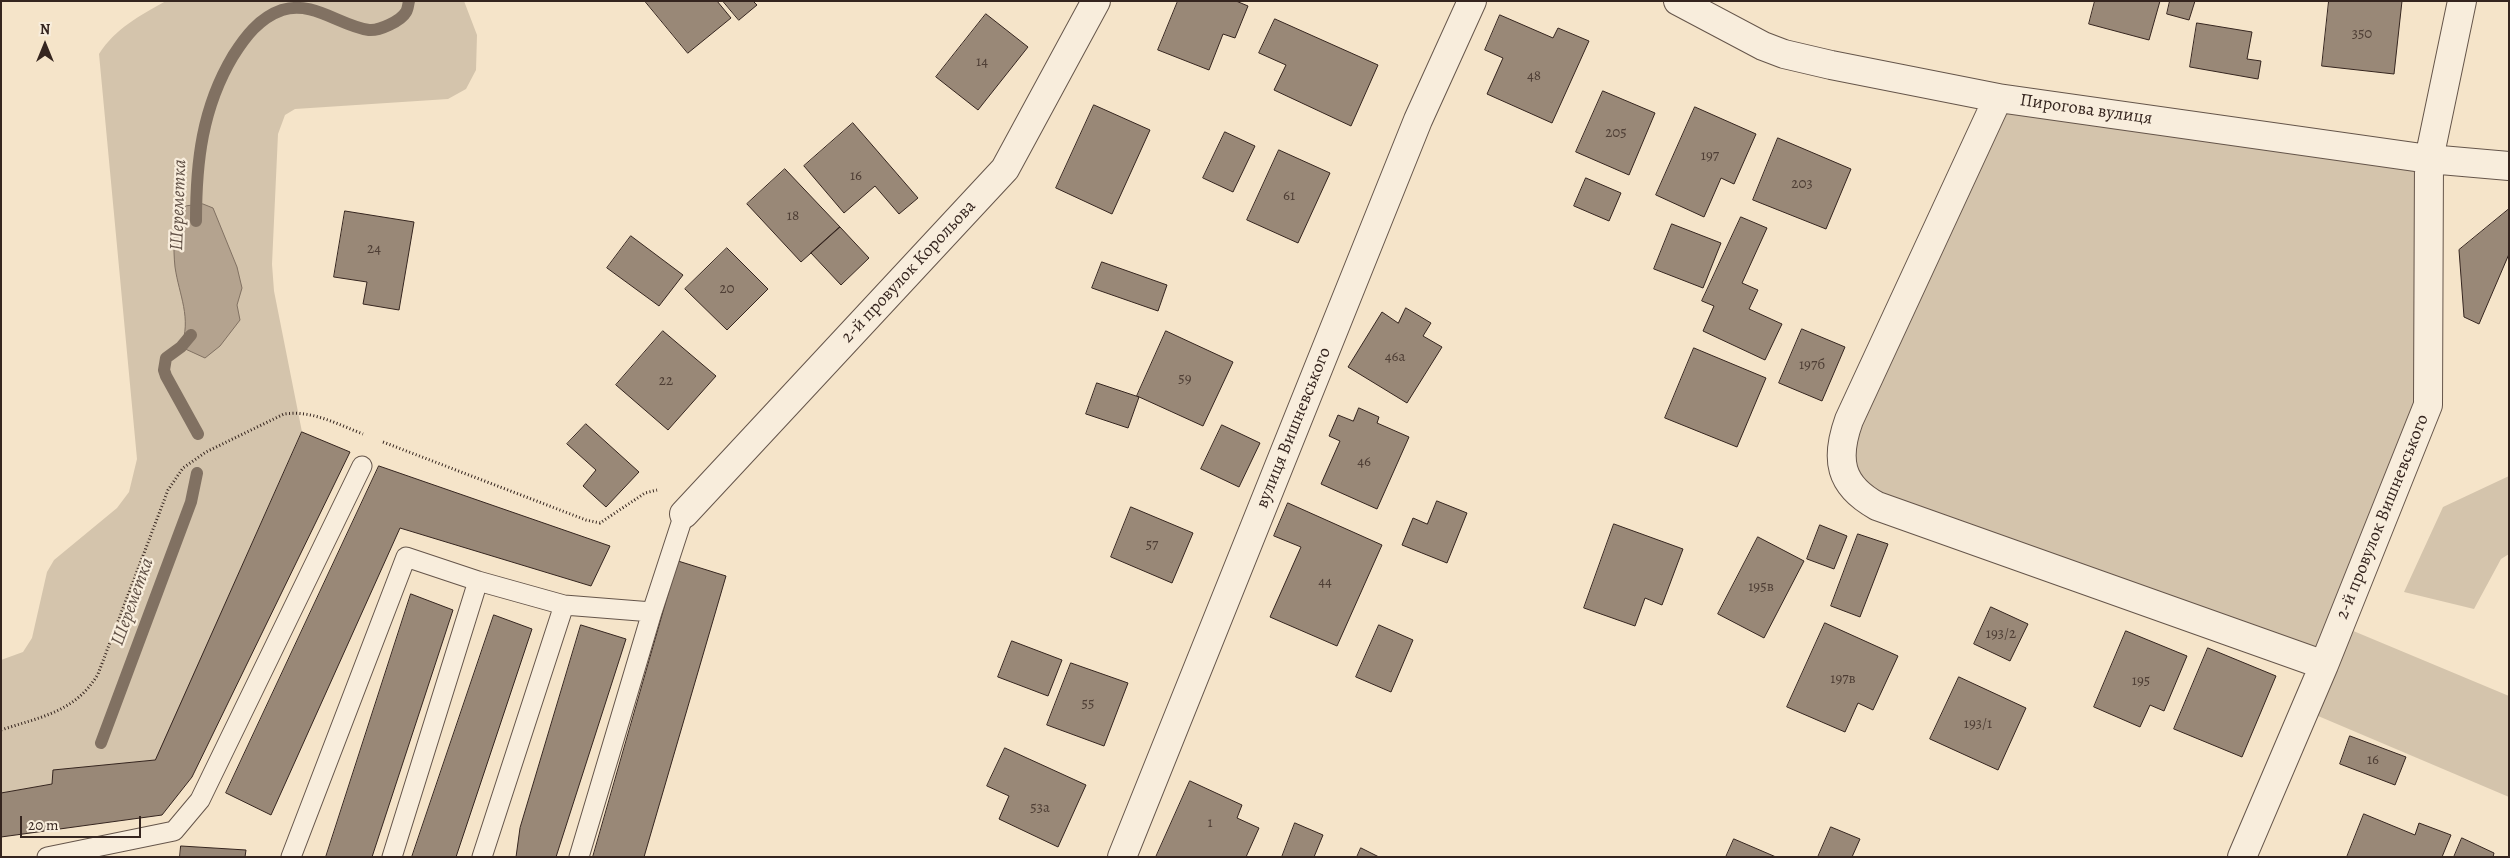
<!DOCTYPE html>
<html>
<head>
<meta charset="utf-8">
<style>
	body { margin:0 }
	#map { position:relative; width:2510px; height:858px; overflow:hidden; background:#f5e4c9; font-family:Alegreya,serif }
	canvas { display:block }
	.frame { position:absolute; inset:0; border:2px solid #35251f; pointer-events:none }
	.north { position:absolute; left:20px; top:20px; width:50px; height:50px; -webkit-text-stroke:4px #f8eddc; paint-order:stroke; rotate:0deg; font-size:14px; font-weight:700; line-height:20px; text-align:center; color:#35251f }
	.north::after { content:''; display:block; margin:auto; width:18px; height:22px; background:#35251f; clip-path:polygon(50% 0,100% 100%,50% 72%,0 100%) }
	.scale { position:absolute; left:20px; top:816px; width:121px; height:22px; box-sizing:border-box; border:2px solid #35251f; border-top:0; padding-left:6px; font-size:15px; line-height:18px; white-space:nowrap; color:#35251f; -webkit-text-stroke:4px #f8eddc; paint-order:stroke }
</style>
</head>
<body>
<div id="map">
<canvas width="2510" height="858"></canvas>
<div class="frame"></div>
<div class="north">N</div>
<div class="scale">20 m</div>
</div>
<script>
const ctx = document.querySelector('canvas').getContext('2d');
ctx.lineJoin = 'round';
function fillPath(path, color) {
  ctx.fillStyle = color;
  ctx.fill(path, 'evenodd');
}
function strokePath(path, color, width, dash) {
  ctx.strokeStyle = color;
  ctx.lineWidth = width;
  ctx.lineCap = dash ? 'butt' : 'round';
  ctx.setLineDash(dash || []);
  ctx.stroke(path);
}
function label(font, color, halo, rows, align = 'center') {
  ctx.font = font + ' Alegreya,serif';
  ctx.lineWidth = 4.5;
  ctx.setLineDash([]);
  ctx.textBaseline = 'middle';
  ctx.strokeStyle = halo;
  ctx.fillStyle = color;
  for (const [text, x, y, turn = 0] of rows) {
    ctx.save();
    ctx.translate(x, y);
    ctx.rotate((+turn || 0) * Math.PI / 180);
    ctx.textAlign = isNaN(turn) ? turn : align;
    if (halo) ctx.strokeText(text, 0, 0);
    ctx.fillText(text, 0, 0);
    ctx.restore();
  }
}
const green = new Path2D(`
	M166 1H464L477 35 476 70 466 89 448 99 295 109 285 115 278 134 272 264 274 291 302 432 155 760 53 771 52 784 1 793V660L23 652 32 638 47 572 54 560 117 508 129 492 137 459 99 54C116 28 139 16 166 1Z
	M1998 98 2429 159 2428 405 2339 625 2509 696V797L2304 710 2324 665 1862 498 1843 439Z
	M2509 476V554L2501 559 2474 609 2404 592 2443 507Z`);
const water = new Path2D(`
	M203 204 213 208 237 267 242 288 237 305 240 320 220 346 205 358 181 347C192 318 179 295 175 267 173 248 174 230 176 212L186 206Z`);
const stream = new Path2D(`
	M196 221C196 162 202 108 233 56 245 37 259 18 282 10 313 0 340 26 369 30 379 31 401 21 406 12 408 9 408 5 409 1
	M191 335 181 347 166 358 164 370 166 376 198 434
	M101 743 191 502 197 473`);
const building = new Path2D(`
	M645 1H717L731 18 688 53Z
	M723 1H753L757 5 739 20Z
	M1178 1H1236L1248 6 1235 38 1223 34 1209 70 1158 50Z
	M2095 1H2160L2149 40 2089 24Z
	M2170 1H2195L2189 20 2167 14Z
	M2329 1H2402L2394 74 2322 66Z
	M986 14 1028 47 978 110 936 77Z
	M1500 15 1553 38 1558 28 1589 41 1552 123 1487 94 1503 58 1485 50Z
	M1275 19 1378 65 1351 126 1274 90 1286 65 1259 53Z
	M2197 23 2252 32 2247 59 2261 61 2258 79 2190 67Z
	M1603 91 1655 113 1629 175 1576 152Z
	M1094 105 1150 130 1112 214 1056 188Z
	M1695 107 1756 134 1734 184 1721 178 1704 217 1656 195Z
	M853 123 918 198 899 214 875 186 844 213 804 166Z
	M1225 132 1255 146 1233 192 1203 178Z
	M1778 138 1851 169 1826 229 1753 200Z
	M1279 150 1330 173 1298 243 1247 220Z
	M785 169 840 227 801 262 747 204Z
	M1586 178 1621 193 1609 221 1574 206Z
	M2509 209V254L2479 324 2464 317 2459 250Z
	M345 211 414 222 399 310 363 304 367 282 334 277Z
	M1741 217 1767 228 1742 283 1758 290 1749 309 1782 324 1765 360 1703 331 1714 306 1702 301Z
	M1672 224 1721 243 1703 288 1654 269Z
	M840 227 869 258 841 285 811 253Z
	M631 236 683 275 659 306 607 268Z
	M727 248 768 289 727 330 685 289Z
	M1102 262 1167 285 1158 311 1092 288Z
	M1406 308 1431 323 1423 336 1442 347 1407 403 1348 367 1382 312 1398 323Z
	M1802 329 1845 347 1822 401 1779 383Z
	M663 331 716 376 668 430 616 385Z
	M1166 331 1233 362 1203 426 1137 396Z
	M1694 348 1766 378 1737 447 1665 418Z
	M1097 383 1139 397 1128 428 1086 414Z
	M1359 408 1379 417 1377 423 1409 437 1377 509 1321 484 1340 441 1329 436 1338 415 1353 421Z
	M586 424 639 472 606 507 583 486 596 470 567 444Z
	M1222 425 1260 443 1239 487 1201 469Z
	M302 432 350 452 192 777 162 815 1 837V793L52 784 53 770 155 760Z
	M379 466 610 546 591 586 400 528 271 815 226 793Z
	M1437 501 1467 513 1447 563 1402 545 1413 518 1427 524Z
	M1288 503 1382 545 1337 646 1270 617 1301 547 1274 536Z
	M1131 507 1193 533 1172 583 1111 557Z
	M1614 524 1683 549 1662 605 1645 598 1635 626 1584 608Z
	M1820 525 1847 536 1834 569 1807 559Z
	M1858 534 1888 544 1860 617 1831 606Z
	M1758 537 1804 561 1764 638 1718 614Z
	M678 561 726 576 644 857H593Z
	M411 594 453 610 372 857H326Z
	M1991 607 2028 624 2010 661 1974 644Z
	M494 615 532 629 456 857H412Z
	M1825 623 1898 656 1873 710 1858 703 1845 732 1787 707Z
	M581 625 626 639 556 857H516L520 828Z
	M1379 625 1413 640 1391 692 1356 677Z
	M2126 631 2187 656 2164 711 2150 705 2140 727 2094 707Z
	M1012 641 1062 660 1048 696 998 677Z
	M2208 648 2276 676 2242 757 2174 729Z
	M1071 663 1128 683 1104 746 1047 725Z
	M1959 677 2026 708 1998 770 1930 739Z
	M2350 736 2406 757 2395 785 2340 764Z
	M1005 748 1086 785 1058 847 999 819 1009 796 987 786Z
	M1190 781 1242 805 1237 818 1259 828 1246 857H1156Z
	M2364 814 2415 835 2419 823 2451 835 2442 857H2347Z
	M1295 823 1323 835 1314 857H1282Z
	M1831 827 1860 839 1852 857H1818Z
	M2462 838 2494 853 2493 857H2454Z
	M1734 839 1776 857H1726Z
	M181 846 246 850 245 857H180Z
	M1361 848 1379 857H1357Z`);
const path = new Path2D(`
	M383 442 586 520 600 523 645 493 657 490
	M1 730C40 717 76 712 98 674L168 490 183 468 206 452 284 414C312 410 337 424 363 434`);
const service = new Path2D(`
	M47 857 174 831 200 800 362 466
	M291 857 406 557 478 581 564 605 652 612
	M392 857 478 581
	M482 857 564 605
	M579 857 652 612 684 514`);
const minor = new Path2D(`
	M1678 1 1763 46 1784 54 1831 65 1998 98 2429 159 2509 166
	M1998 98 1849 420C1835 459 1839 485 1877 506L2324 665
	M684 514 1005 169 1096 1
	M1122 857 1418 120 1472 1
	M2242 857 2324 665 2428 405 2429 159 2462 1`);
const numberNames = [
	["350",2362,34],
	["14",982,62],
	["48",1534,76],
	["205",1616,133],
	["197",1710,156],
	["16",856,176],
	["203",1802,184],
	["61",1289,196],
	["18",793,216],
	["24",374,249],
	["20",727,289],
	["46а",1395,357],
	["197б",1812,365],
	["59",1185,379],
	["22",666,381],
	["46",1364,462],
	["57",1152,545],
	["44",1325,582],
	["195в",1761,587],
	["193/2",2001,634],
	["197в",1843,679],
	["195",2141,681],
	["55",1088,704],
	["193/1",1978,724],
	["16",2373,760],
	["53а",1040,808],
	["1",1210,823]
];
const streetNames = [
	["Пирогова вулиця",2086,110,8],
	["2-й провулок Корольова",909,272,-47],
	["вулиця Вишневського",1294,428,-68],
	["2-й провулок Вишневського",2383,517,-68]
];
const waterNames = [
	["Шереметка",179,205,-88],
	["Шереметка",133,602,-70]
];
fillPath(green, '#d4c4ac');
fillPath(water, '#b4a38f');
strokePath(water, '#817162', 1);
strokePath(stream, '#817162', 12);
fillPath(building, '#987');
strokePath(building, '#35251f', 1);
strokePath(service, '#65554a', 21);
strokePath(minor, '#65554a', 30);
strokePath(path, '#35251f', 3, [1, 2.5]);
strokePath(service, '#f8eddc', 19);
strokePath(minor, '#f8eddc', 28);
label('15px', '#4e3e35', null, numberNames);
label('18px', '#35251f', '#f8eddc', streetNames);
label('italic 19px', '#615146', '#f8eddc', waterNames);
</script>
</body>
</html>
